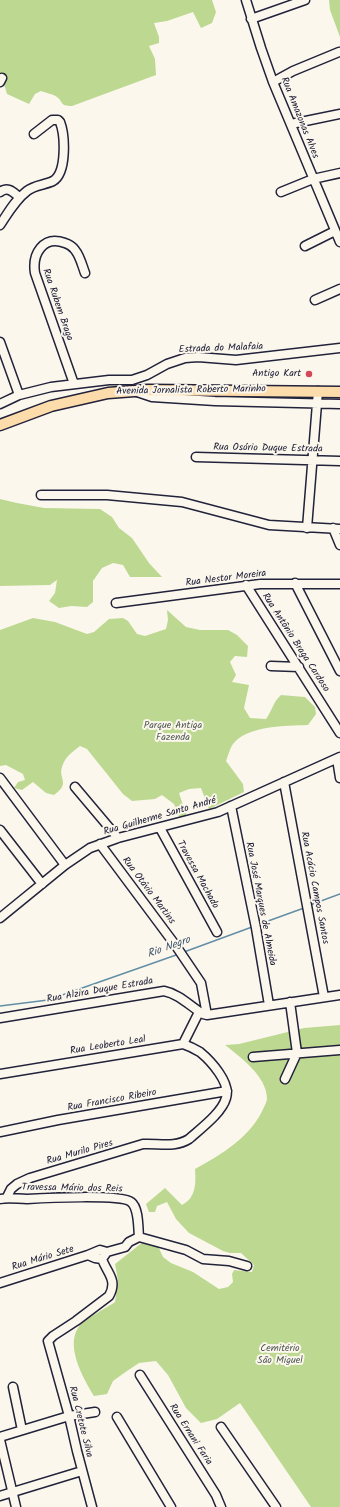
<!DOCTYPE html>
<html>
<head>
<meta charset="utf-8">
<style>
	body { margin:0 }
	canvas { display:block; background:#fbf7ec }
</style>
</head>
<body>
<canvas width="340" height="1507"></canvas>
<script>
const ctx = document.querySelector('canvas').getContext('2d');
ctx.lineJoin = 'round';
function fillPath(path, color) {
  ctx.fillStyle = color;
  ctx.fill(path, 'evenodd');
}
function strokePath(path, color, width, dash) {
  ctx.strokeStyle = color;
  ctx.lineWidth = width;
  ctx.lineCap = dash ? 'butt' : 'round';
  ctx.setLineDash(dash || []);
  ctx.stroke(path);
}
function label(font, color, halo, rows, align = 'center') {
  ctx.font = font + ' Kalam,sans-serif';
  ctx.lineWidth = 4;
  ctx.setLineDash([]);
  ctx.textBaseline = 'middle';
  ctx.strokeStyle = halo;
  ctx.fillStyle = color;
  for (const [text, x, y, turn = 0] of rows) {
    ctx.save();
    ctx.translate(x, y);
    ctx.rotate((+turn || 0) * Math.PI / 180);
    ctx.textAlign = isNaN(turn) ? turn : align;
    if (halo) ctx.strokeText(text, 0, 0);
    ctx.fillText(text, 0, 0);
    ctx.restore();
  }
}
const green = new Path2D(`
	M0 0H212L216 12 212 23 201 28 193 12 167 21 154 23 159 37V43L149 46 155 59 156 75 72 106C60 106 64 103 57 97 53 94 46 93 41 91L35 94 29 104 7 94 4 84 0 82Z
	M329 0H340V37L330 10Z
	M0 499 17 503 44 508 100 509 112 517 119 528 132 538 149 563 162 577H130L123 565 113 563 102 568 93 581V602L87 607 71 606 59 608 49 601 55 593 57 580 50 585 0 586Z
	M167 610 186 627 200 630H228L237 635 248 646 247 657 235 656 230 662 236 675 232 682 249 685 244 708 250 718 266 719C272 711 273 702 281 695L305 697 315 707 316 714 308 725C286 726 248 725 233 744 230 748 228 756 226 761L243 784 244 792 209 809 201 788 189 789 179 793 187 817 180 819 174 804 162 795 155 799 132 801 123 794 87 749 80 746C72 752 65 757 62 767 58 779 71 783 54 795L46 793 33 782 22 790 14 788 18 782 25 780 23 774 6 765 0 766V630L33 618 55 622 87 634 94 632 109 619 123 618 128 621 137 634 145 636 166 629 168 620Z
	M340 1025V1507H311L240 1403 217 1419 201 1423 186 1408 168 1375 156 1361 139 1363 127 1371 113 1381 107 1394 94 1396C83 1378 63 1343 81 1324 89 1317 106 1308 115 1302L118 1280 115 1264 143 1242 157 1244 163 1257 171 1263 193 1272 219 1289 228 1287 233 1282 232 1274 234 1270 252 1272 254 1265 241 1253H230L223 1251 189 1233 176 1219 167 1202 157 1206 155 1212H149L146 1204 165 1188 182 1205C196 1198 196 1183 195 1169 221 1155 252 1136 264 1107 265 1105 267 1101 267 1099 267 1076 240 1057 225 1045L239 1044 304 1028Z`);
const stream = new Path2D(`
	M310 905 340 894
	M257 925 304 908
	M184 952 252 927
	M0 1006 48 1000 179 954`);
const minor = new Path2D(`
	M246 0 261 48 273 82 340 242
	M251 19 305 0
	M0 82 2 78
	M273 82 293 71 339 52
	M291 124 340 114
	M0 192C8 186 13 192 19 197
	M281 192 313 179 340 173
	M0 225C8 213 15 200 27 191 34 185 45 185 53 181 67 173 65 135 60 122L58 120H52L34 134
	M305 246 335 231
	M315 300 340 289
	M0 342 19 395
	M74 384 35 273C32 254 43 235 65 243 68 244 73 247 75 250 80 256 82 265 85 273
	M134 391 152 397 215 401 340 404
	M0 404 19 395 51 387 109 380H132L147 375 167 364 185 358 198 357 236 360 340 348
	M196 457 340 461
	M41 495H107L182 502 269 525 340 529
	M307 528 318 391
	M333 528 340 545
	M295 583 340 671
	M246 585 340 733
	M116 603 260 584H340
	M271 666 299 667
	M337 759 340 778
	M0 778 65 865
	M284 782 324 997
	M75 787 118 838
	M231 806 256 928 269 1005
	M160 828 217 932
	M0 830 42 884
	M100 844 176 946 201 983 207 1015
	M0 918 65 865 90 848 118 838 218 812 340 757
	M0 1018 164 991C179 994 190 1006 203 1014L207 1015 340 995
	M183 1044 199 1012
	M253 1057 340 1050
	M0 1074 183 1044
	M285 1079 297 1053 290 1002
	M0 1132 58 1120 227 1091
	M7 1197 11 1189 17 1184 30 1178 143 1144C158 1143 175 1148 189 1139 200 1129 222 1113 226 1098 231 1083 211 1061 200 1052 195 1049 189 1046 183 1044
	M0 1199C9 1197 18 1199 27 1199 44 1198 121 1194 131 1202 139 1208 138 1227 139 1237
	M88 1255 100 1250 107 1252
	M0 1283 88 1255 95 1258 102 1259 107 1252 125 1247 129 1242 139 1237 186 1250 203 1259 229 1261 247 1266
	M140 1375 216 1495 221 1507
	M13 1387 22 1430
	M117 1417 171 1507
	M221 1427 276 1507
	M0 1437 69 1416 95 1412
	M0 1440 16 1507
	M0 1496 82 1471
	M92 1507 77 1451 69 1416 48 1341 53 1336 76 1321 109 1296C118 1280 107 1273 102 1259`);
const major = new Path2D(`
	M0 425 51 406 108 393 148 390 340 392`);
const markers = [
	[309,374,4,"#d1495b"]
];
const streetNames = [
	["Rua Amazonas Alves",299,118,68],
	["Rua Rubem Braga",57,305,71],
	["Estrada do Malafaia",221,349,-2],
	["Avenida Jornalista Roberto Marinho",191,391,-1],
	["Rua Osório Duque Estrada",268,449,1],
	["Rua Nestor Moreira",226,579,-7],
	["Rua Antônio Braga Cardoso",295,643,57],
	["Rua Guilherme Santo André",160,817,-16],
	["Travessa Machado",197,875,61],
	["Rua Acácio Campos Santos",314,888,79],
	["Rua Otávio Martins",148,891,53],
	["Rua José Marques de Almeida",260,904,79],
	["Rua Alzira Duque Estrada",100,991,-10],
	["Rua Leoberto Leal",108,1046,-9],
	["Rua Francisco Ribeiro",112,1101,-10],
	["Rua Murilo Pires",80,1153,-16],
	["Travessa Mário dos Reis",72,1189,1],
	["Rua Mário Sete",43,1259,-17],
	["Rua Cretote Silva",80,1422,76],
	["Rua Ernani Faria",190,1435,57]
];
const poiNames = [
	["Antigo Kart",301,374]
];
const parkNames = [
	["Parque Antiga",173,726],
	["Fazenda",173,738],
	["Cemitério",280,1349],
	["São Miguel",280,1361]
];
const waterNames = [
	["Rio Negro",169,948,-20]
];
fillPath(green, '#bdd991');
strokePath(stream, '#628ea6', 1.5);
strokePath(minor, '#22223b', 11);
strokePath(major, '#22223b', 13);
strokePath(minor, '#fbf7ec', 8);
strokePath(major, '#fddcac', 10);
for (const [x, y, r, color] of markers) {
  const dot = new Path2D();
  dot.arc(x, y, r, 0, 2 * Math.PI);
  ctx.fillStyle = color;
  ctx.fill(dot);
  strokePath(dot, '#fbf7ec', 1.5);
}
label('10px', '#22223b', '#fbf7ec', streetNames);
label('10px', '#22223b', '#fbf7ec', poiNames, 'right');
label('10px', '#505955', '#fbf7ec', parkNames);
label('italic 11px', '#425870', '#fbf7ec', waterNames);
</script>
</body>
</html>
